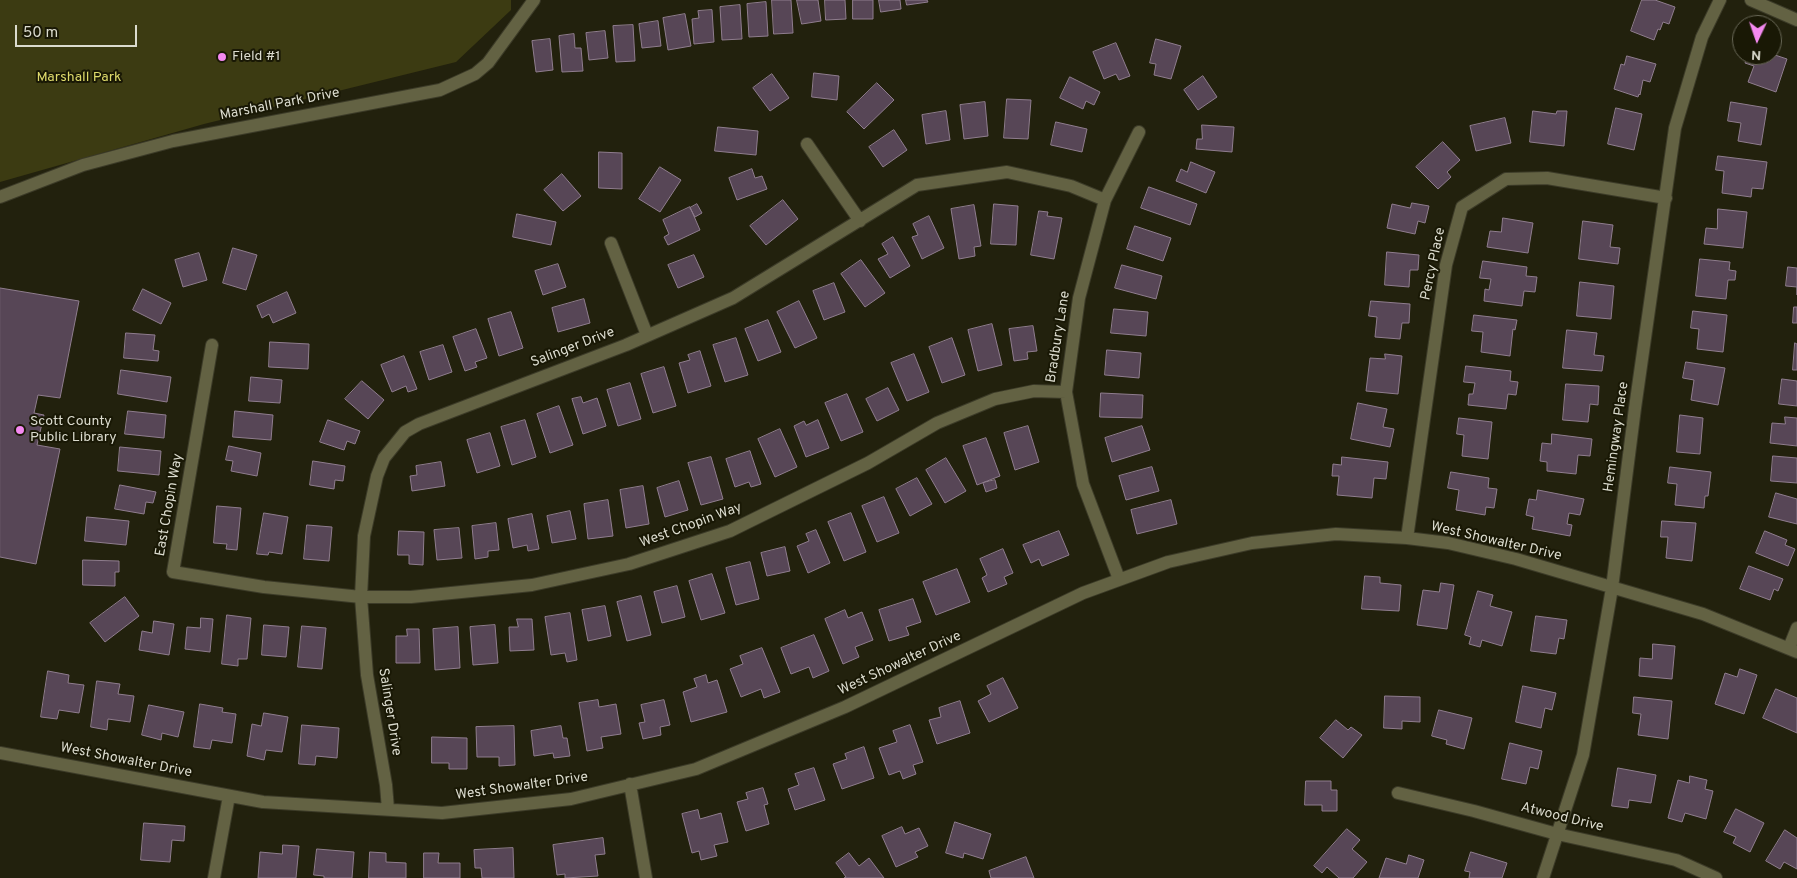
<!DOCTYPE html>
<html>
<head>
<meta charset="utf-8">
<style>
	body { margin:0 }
	#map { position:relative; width:1797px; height:878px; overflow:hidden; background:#22210d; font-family:Overpass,sans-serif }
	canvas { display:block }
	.north { position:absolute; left:1732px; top:15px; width:50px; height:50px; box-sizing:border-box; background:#191805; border:1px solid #676655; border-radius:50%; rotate:183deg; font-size:14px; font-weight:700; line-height:20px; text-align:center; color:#dbdbce }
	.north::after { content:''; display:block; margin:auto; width:18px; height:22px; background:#f489f0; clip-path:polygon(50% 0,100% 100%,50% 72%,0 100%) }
	.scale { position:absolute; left:15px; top:25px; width:122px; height:22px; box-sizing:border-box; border:2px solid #dbdbce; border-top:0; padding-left:6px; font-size:15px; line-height:18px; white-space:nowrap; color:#dbdbce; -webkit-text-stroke:4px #191805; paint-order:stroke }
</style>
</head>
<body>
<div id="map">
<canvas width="1797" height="878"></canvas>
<div class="north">N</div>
<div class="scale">50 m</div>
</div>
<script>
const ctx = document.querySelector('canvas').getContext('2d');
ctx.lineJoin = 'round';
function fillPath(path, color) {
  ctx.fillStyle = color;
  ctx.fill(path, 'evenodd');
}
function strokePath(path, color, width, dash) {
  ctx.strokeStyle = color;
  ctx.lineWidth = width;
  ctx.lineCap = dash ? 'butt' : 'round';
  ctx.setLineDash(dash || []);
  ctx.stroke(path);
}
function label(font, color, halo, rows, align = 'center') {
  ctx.font = font + ' Overpass,sans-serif';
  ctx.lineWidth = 4;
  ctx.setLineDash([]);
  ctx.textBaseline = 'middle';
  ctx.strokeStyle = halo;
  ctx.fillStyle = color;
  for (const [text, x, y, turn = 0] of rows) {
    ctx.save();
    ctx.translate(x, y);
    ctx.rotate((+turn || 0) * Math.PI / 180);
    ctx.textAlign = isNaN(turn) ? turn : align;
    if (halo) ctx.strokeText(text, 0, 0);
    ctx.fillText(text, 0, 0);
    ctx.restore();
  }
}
const green = new Path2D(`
	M0 0H511V10L456 62 204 124 0 182Z`);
const building = new Path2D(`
	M772 0H791L793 33 774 34Z
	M797 0H818L821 21 802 24Z
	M825 0H845L846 19 826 20Z
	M853 0H873V19H853Z
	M879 0H900L901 9 881 12Z
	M906 0H927L928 2 907 5Z
	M1642 0H1655L1675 7 1669 24 1663 22 1660 30 1658 29 1654 40 1631 31Z
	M766 2 768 36 749 37 747 4Z
	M740 5 742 39 722 40 720 7Z
	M712 10 714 42 694 44 692 19 699 18 698 11Z
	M685 14 691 46 668 50 663 18Z
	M658 21 661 46 642 48 639 24Z
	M633 25 635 61 616 62 613 26Z
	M605 31 608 58 589 60 586 33Z
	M574 34 575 48H581L583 71 562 72 559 36Z
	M550 39 553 70 536 72 532 41Z
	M1156 39 1181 46 1171 79 1154 75 1156 64 1150 63Z
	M1116 43 1130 76 1119 80 1116 74 1104 79 1093 52Z
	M1772 54 1787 59 1776 92 1748 82 1754 66 1745 63 1748 55H1772Z
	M1627 56 1656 64 1650 82 1643 80 1640 95 1639 94 1638 97 1614 89 1621 64 1624 65Z
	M814 73 839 76 837 100 812 97Z
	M772 74 789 98 770 111 753 88Z
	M1203 76 1217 97 1198 110 1184 90Z
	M1070 77 1100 92 1094 105 1086 101 1083 109 1060 98Z
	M877 83 894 100 864 129 847 112Z
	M1007 99 1031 100 1028 139 1004 138Z
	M985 102 988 136 964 139 960 105Z
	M1731 102 1767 108 1761 145 1738 141 1741 123 1728 121Z
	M1616 108 1642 114 1634 150 1608 144Z
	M946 111 950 140 926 144 922 115Z
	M1533 111 1556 114 1557 111H1567L1564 146 1530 142Z
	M1505 118 1511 143 1476 151 1470 126Z
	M1056 122 1087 129 1082 152 1051 145Z
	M1202 125 1234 127 1232 152 1196 149 1197 139H1202Z
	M718 127 758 131 756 155 715 151Z
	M894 130 907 150 883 167 869 147Z
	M1443 142 1460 160 1447 172 1451 177 1438 189 1416 167Z
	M599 152 622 153V189L599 188Z
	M1718 156 1767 162 1763 189 1752 188 1751 197 1722 193 1724 171 1716 170Z
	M1191 162 1215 172 1206 193 1176 181 1181 169 1187 172Z
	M660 167 681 180 660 212 639 199Z
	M752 169 755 178 762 176 767 189 737 200 729 178Z
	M562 174 581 196 563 211 544 190Z
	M1149 187 1197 204 1190 225 1141 208Z
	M783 200 798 219 766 245 750 226Z
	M1412 203 1429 206 1425 223 1418 221 1415 234 1387 228 1392 204 1410 208Z
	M697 204 702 213 695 217 690 208Z
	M994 204 1018 206 1016 245 991 244Z
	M974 205 981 246 974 247 975 256 959 259 951 209Z
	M690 207 700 230 668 245 664 237 669 234 663 220Z
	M1718 209 1747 212 1743 248 1704 244 1706 228 1717 229Z
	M1039 211 1048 212 1047 216 1062 218 1054 259 1031 255Z
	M517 214 556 222 551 245 513 237Z
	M929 216 944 248 922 259 912 237 918 235 913 224Z
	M1503 218 1533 223 1528 253 1487 247 1490 231 1501 232Z
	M1583 221 1613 225 1610 247 1620 248 1618 264 1579 259Z
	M1135 226 1171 238 1163 261 1127 249Z
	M893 237 910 266 890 278 878 259 888 254 882 244Z
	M233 248 257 255 246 290 223 283Z
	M1387 252 1419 255 1418 270H1410L1409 287 1385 285Z
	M199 253 207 280 183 287 175 260Z
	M694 255 704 277 678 288 668 265Z
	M1700 259 1730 262 1729 270 1736 271 1735 280H1728L1726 299 1696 296Z
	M861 260 885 293 865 307 841 274Z
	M1483 261 1527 267 1526 276 1537 277 1535 292 1524 291 1522 306 1484 301 1485 289 1489 290 1491 279 1480 278Z
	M558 264 566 287 543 295 535 271Z
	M1122 265 1162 276 1156 299 1115 288Z
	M1788 267 1797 268V295V287L1786 286Z
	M1580 282 1614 286 1611 319 1577 316Z
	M834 283 845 312 824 320 813 291Z
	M0 288 79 301 60 398 38 395 34 413 44 415 37 445 60 449 36 564 0 557Z
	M143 289 171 303 161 324 133 310Z
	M287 292 296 313 273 323 269 314 262 318 257 306Z
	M584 299 590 323 558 332 552 308Z
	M799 301 817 338 795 348 777 312Z
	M1371 301 1410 304 1409 323H1402L1400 339 1375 337 1377 317 1369 316Z
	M1794 307H1797V323H1793Z
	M1114 309 1148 312 1146 336 1111 333Z
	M1693 311 1727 315 1723 352 1697 349 1699 329 1691 328Z
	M511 312 523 348 499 356 488 319Z
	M1474 315 1517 320 1515 330 1513 329 1510 356 1481 352 1483 332 1472 331Z
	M768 320 781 352 758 361 745 329Z
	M992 324 1002 365 978 371 968 330Z
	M1033 326 1037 351 1027 352 1028 359 1014 361 1009 329Z
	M476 329 487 358 475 362 477 367 465 371 453 337Z
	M1567 330 1597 333 1594 355 1604 356 1602 371 1563 368Z
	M126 333 155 335 153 350 159 351 158 361 124 358Z
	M736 338 748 375 725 382 713 345Z
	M952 338 965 375 942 383 929 347Z
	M270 342 309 344 308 369 269 367Z
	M1795 343 1797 344V370H1793Z
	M443 345 452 372 429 380 420 352Z
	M1107 350 1141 353 1139 378 1105 375Z
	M700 351 711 386 688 393 679 363 690 360 688 355Z
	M914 354 929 392 907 401 891 363Z
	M1385 354 1402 356 1398 394 1366 391 1370 358 1385 359Z
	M404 356 417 389 408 392 406 386 392 392 381 365Z
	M1686 362 1725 368 1718 405 1691 400 1694 380 1683 378Z
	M1466 366 1511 371 1510 381 1518 382 1516 395 1508 394 1506 409 1468 405 1469 394H1473L1475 383 1464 382Z
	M664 367 676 406 653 413 641 374Z
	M121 370 171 377 167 402 118 394Z
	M251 377 282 380 280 403 249 401Z
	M1782 379 1797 381V406L1779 404Z
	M362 381 384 400 368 419 345 399Z
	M630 383 641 419 618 426 607 390Z
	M1566 384 1599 386 1598 405 1590 404 1588 422 1563 420Z
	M888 388 899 410 877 421 866 399Z
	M1101 393 1143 395 1142 418 1100 417Z
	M847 394 863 432 841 441 825 403Z
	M581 397 583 403 597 398 606 426 583 434 572 399Z
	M1358 403 1387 409 1383 427 1394 429 1390 447 1351 439Z
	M559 406 573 445 550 453 537 414Z
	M128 411 166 415 164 438 125 434Z
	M235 411 273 415 271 440 233 437Z
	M1680 415 1703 418 1700 454 1677 452Z
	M1785 417 1797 418V446L1770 443 1772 423 1785 424Z
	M1459 418 1492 422 1488 459 1462 456 1464 435 1457 434Z
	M328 420 360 431 355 444 347 441 344 450 320 442Z
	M525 420 536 457 512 465 501 427Z
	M818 420 829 448 806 457 794 426 804 421 806 425Z
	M1028 426 1039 462 1015 470 1004 433Z
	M1142 426 1150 450 1112 462 1105 438Z
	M780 429 797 467 775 477 758 439Z
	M490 433 500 466 477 473 467 440Z
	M1552 434 1592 439 1590 456 1578 455 1576 474 1547 471V462L1540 461 1542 443 1551 444Z
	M986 438 1000 476 977 485 963 446Z
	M229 446 261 453 257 476 231 471 233 461 226 460Z
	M120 447 161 451 159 475 118 471Z
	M750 451 761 484 751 487 749 482 735 487 726 459Z
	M1773 456 1797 458V483L1771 481Z
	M711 457 723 499 701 505 688 463Z
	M1342 457 1388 462 1386 479 1374 478 1372 498 1337 495 1339 476H1332L1333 464 1341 465Z
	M946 458 966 491 945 503 926 470Z
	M313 461 345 466 343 481 335 480 334 489 310 485Z
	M441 462 445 486 412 491 410 476 417 475 416 466Z
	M1152 467 1159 491 1126 500 1119 476Z
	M1670 467 1711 472 1708 496H1705L1704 508 1675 505 1677 484 1668 483Z
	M1451 472 1489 478 1488 488 1497 489 1494 508 1486 507 1485 515 1456 510 1459 490 1448 488Z
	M917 478 932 504 910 516 896 489Z
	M995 480 997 488 986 492 983 483Z
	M679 481 688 510 665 517 657 488Z
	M120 485 156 492 153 503 146 502 144 514 115 509Z
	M643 486 649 524 626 528 620 490Z
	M1538 490 1584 499 1580 515 1569 513 1567 524 1572 525 1570 536 1532 529 1534 517 1526 515 1529 499 1536 500Z
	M1776 493 1797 499V524L1769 517Z
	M884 497 899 533 877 542 862 506Z
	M608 500 613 536 588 539 584 504Z
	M1171 500 1177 524 1137 534 1131 510Z
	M217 506 241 508 237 550 226 549 227 544 214 543Z
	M570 511 576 539 552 543 547 516Z
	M264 513 288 517 282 554 269 552 268 555 257 554Z
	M851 513 866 552 844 561 828 522Z
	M532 514 539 549 528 551 527 545 513 548 508 519Z
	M87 517 129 521 126 545 85 541Z
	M1662 521 1696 523 1692 561 1666 558 1668 537H1661Z
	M496 523 499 550 488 551V557L475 559 472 526Z
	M307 525 332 527 329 561 304 559Z
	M459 528 462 558 437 560 434 530Z
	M816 530 830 563 808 573 797 546 809 541 806 534Z
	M399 531 424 532 423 565 409 564V555H398Z
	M1059 531 1069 555 1042 566 1039 559 1031 563 1023 545Z
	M1765 531 1787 540 1785 545 1795 549 1788 566 1756 553Z
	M785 547 790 571 767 576 761 553Z
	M1003 549 1013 573 1004 577 1007 584 988 592 982 578 987 575 980 559Z
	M83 560 119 561V572H115V586L83 585Z
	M750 562 759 599 736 605 726 568Z
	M1749 566 1783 579 1778 591 1774 589 1770 600 1740 589Z
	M957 569 970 602 936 615 923 582Z
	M712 574 725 613 701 620 689 581Z
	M1365 576 1380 577V583L1401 585 1399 611 1362 609Z
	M1441 583 1454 585 1447 629 1417 625 1423 590 1439 592Z
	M677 586 685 617 662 623 654 592Z
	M1478 591 1493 595 1490 606 1512 612 1502 646 1482 640 1480 647 1469 644 1471 637 1465 635Z
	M641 596 651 635 627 641 617 602Z
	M125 597 139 616 105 642 90 623Z
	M913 599 921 622 906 627 909 635 889 641 879 610Z
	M605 606 611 636 588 641 582 610Z
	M845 610 848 618 862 612 873 640 855 647 859 657 843 664 825 619Z
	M570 613 577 660 567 662 565 653 551 655 545 617Z
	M227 615 251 618 247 659H238V666L222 664Z
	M1536 616 1567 620 1564 639 1559 638 1556 654 1531 651Z
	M201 618 213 619 210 652 185 649 187 627 200 628Z
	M517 619H532L534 650 510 651 509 627H518Z
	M154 621 174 624 169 655 139 650 142 631 152 633Z
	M264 625 289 627 286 657 262 655Z
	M495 625 498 663 473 665 470 627Z
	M302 626 326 628 322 669 298 667Z
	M458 627 460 668 435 670 433 629Z
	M407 629H419L420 663H396V636H407Z
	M814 635 829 671 813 678 809 667 791 674 781 648Z
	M1653 644 1675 646 1672 679 1639 676 1640 658 1652 659Z
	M762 648 780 692 764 698 761 689 741 697 730 669 743 664 740 656Z
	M1740 669 1757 675 1744 714 1715 704 1725 673 1737 677Z
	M48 671 69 675 68 683 84 685 79 713 59 710 57 719 41 717Z
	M706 675 708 683 717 680 727 712 691 722 683 692 697 687 694 679Z
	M1003 678 1018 708 989 722 978 701 991 694 987 686Z
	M97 681 120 684 118 694 134 696 130 722 108 719 107 730 91 727Z
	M1523 686 1556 693 1552 710 1545 708 1541 728 1516 722Z
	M1776 689 1797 698V733L1763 718Z
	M1385 696 1420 697V722L1402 721V729L1384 728Z
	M1634 697 1672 701 1668 739 1638 735 1641 714 1633 713Z
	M598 700 599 707 616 704 621 734 601 737 603 748 587 751 579 703Z
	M664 700 670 725 660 727 661 735 643 739 639 723 645 722 641 705Z
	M960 701 970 733 937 744 929 720 941 717 939 708Z
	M200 704 223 708 222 712 236 714 232 743 212 740 210 749 194 747Z
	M149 705 184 712 178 737 162 733 161 740 142 735Z
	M1439 710 1472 718 1464 749 1446 744 1447 740 1432 736Z
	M264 713 288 717 282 752 266 750 264 760 247 756 252 724 261 726Z
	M1336 720 1348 730 1351 727 1362 735 1343 758 1320 738Z
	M302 725 339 728 337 758 316 756 315 765 299 764Z
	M910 725 923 762 913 765 916 774 903 779 900 771 889 775 879 748 897 742 893 731Z
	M514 726 515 765 499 766V757H477L476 727Z
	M561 726 563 738H567L570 756 554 758 553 753 534 756 531 731Z
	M432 737 467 738V769H449V763H432Z
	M1510 743 1542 751 1538 769 1530 767 1526 784 1502 779Z
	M864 747 874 778 842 789 833 764 847 759 845 754Z
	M814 768 825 800 795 810 788 789 799 785 795 774Z
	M1618 768 1656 775 1651 803 1629 800 1628 808 1612 806Z
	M1690 776 1707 780 1705 789 1713 791 1706 819 1685 813 1682 822 1668 818 1678 780 1689 783Z
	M1306 781H1331V790H1337V811H1322V805H1305Z
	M763 788 768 804 764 805 769 824 746 831 737 802 748 799 746 793Z
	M1736 809 1764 823 1750 852 1733 843 1736 837 1724 832Z
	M698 810 700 819 721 813 728 842 714 845 717 856 701 860 699 851 692 853 682 814Z
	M955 822 991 834 983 859 964 853 963 858 946 853Z
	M144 823 185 826 184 841 172 840 170 862 141 860Z
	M902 827 905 834 919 828 928 846 915 852 918 857 896 867 882 836Z
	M1347 829 1360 840 1352 849 1367 862 1353 878H1339L1327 867 1322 873 1314 866Z
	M1785 830 1797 838V869L1784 862 1780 869 1766 861Z
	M603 838 605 854 595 855 598 876 565 878V874L557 875 553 845Z
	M283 845 299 846 296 878H258L260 852 282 854Z
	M513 848 514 878H482L481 868H475L474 850Z
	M317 849 354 852 352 878H324V876L314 875Z
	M370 852 386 853V862L406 863V878H369Z
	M1471 852 1507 863 1502 878H1469L1470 872 1465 871Z
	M424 853H439L438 863H460V878H424Z
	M849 853 859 866 869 858 884 878H844L846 877 836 863Z
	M1409 855 1424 860 1418 878H1379L1386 858 1406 864Z
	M1026 857 1034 878H991L989 871Z`);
const minor = new Path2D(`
	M1751 0 1797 20
	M807 144 860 221
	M0 197 83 165 173 141 440 90 475 74 488 63 534 0
	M611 243 647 335
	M212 345 173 572 264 587 361 597H411L532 585 629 564 730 531 868 463 937 423 995 399 1034 391 1066 392
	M1407 538 1446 265 1462 207 1506 179 1547 178 1666 198
	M1119 579 1083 484 1066 392 1079 298 1105 200 1139 132
	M1789 648 1797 628
	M0 753 263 802 442 813 571 799 696 769 845 707 1083 593 1168 562 1252 543 1336 534 1407 538 1448 543 1516 559 1703 614 1797 652
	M630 784 646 878
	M1398 793 1474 811 1557 834 1676 860 1716 878
	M388 809 386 785 367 675 361 597 364 536 377 476 384 458 405 432 419 424 626 345 733 298 917 185 1007 172 1071 186 1105 200
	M214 878 229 796
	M1543 878 1583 755 1612 588 1635 408 1675 128 1702 37 1720 0`);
const markers = [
	[222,57,5,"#f489f0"],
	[20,430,5,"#f489f0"]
];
const poiNames = [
	["Field #1",232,57],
	["Scott County",30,422],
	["Public Library",30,438]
];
const parkNames = [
	["Marshall Park",79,78]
];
const streetNames = [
	["Marshall Park Drive",280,105,-11],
	["Percy Place",1434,264,-78],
	["Bradbury Lane",1059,337,-81],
	["Salinger Drive",573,348,-21],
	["Hemingway Place",1617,437,-82],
	["East Chopin Way",170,505,-80],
	["West Chopin Way",691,526,-20],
	["West Showalter Drive",1496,542,13],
	["West Showalter Drive",900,664,-25],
	["Salinger Drive",389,712,81],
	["West Showalter Drive",126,761,11],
	["West Showalter Drive",522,787,-8],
	["Atwood Drive",1562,818,14]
];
fillPath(green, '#3c3b12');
fillPath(building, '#574656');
strokePath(building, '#8f7d8e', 1);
strokePath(minor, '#3c3b28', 14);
strokePath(minor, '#636243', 12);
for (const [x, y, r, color] of markers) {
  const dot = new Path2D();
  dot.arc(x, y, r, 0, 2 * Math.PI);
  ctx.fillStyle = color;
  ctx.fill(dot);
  strokePath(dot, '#191805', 2);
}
label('14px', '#dbdbce', '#191805', poiNames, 'left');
label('14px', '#deda6b', '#191805', parkNames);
label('14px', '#dbdbce', '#191805', streetNames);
</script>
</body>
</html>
